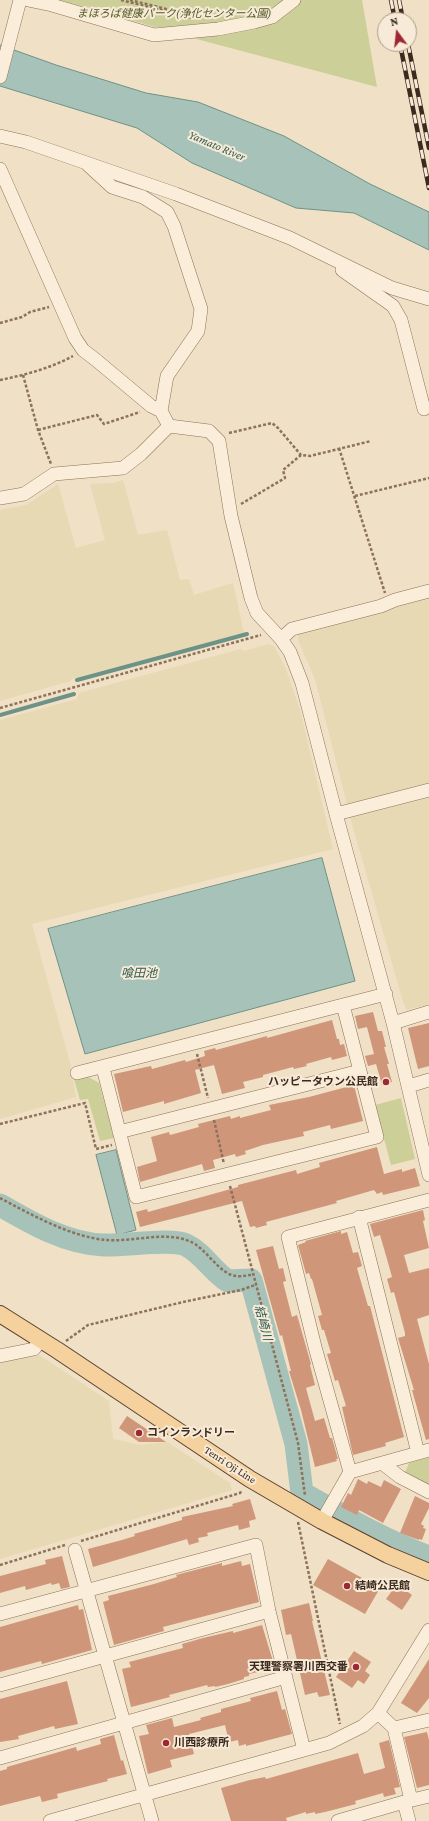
<!DOCTYPE html>
<html>
<head>
<meta charset="utf-8">
<style>
	body { margin:0 }
	#map { position:relative; width:429px; height:1821px; overflow:hidden; background:#f0e0c6; font-family:"Crimson Pro",serif }
	canvas { display:block }
	.north { position:absolute; left:377px; top:12px; width:40px; height:40px; box-sizing:border-box; background:#f7ead6; border:1px solid #ac9d8d; border-radius:50%; rotate:345deg; font-size:11px; font-weight:700; line-height:16px; text-align:center; color:#3c2a1f }
	.north::after { content:''; display:block; margin:auto; width:14px; height:18px; background:#9d2833; clip-path:polygon(50% 0,100% 100%,50% 72%,0 100%) }
</style>
</head>
<body>
<div id="map">
<canvas width="429" height="1821"></canvas>
<div class="north">N</div>
</div>
<script>
const ctx = document.querySelector('canvas').getContext('2d');
ctx.lineJoin = 'round';
function fillPath(path, color) {
  ctx.fillStyle = color;
  ctx.fill(path, 'evenodd');
}
function strokePath(path, color, width, dash) {
  ctx.strokeStyle = color;
  ctx.lineWidth = width;
  ctx.lineCap = dash ? 'butt' : 'round';
  ctx.setLineDash(dash || []);
  ctx.stroke(path);
}
function label(font, color, halo, rows, align = 'center') {
  ctx.font = font + ' "Crimson Pro","Noto Sans JP",serif';
  ctx.lineWidth = 4;
  ctx.setLineDash([]);
  ctx.textBaseline = 'middle';
  ctx.strokeStyle = halo;
  ctx.fillStyle = color;
  for (const [text, x, y, turn = 0] of rows) {
    ctx.save();
    ctx.translate(x, y);
    ctx.rotate((+turn || 0) * Math.PI / 180);
    ctx.textAlign = isNaN(turn) ? turn : align;
    if (halo) ctx.strokeText(text, 0, 0);
    ctx.fillText(text, 0, 0);
    ctx.restore();
  }
}
const farmland = new Path2D(`
	M123 480 138 535 167 530 180 580 189 579 194 595 233 583 244 633 71 679V681L0 701V510L26 505 58 484 76 548 105 540 90 484 113 483Z
	M429 597V1004L407 1010 404 1005 352 824 315 679 298 640V633Z
	M269 644 274 646 286 669 300 710 333 849 32 924 70 1063 76 1097 0 1119V720L77 699 79 693 241 649 244 651Z
	M39 1355 109 1401 113 1439 140 1445 167 1442 230 1483 232 1490 0 1559V1361Z`);
const green = new Path2D(`
	M60 0H288C254 25 196 29 155 27Z
	M300 0H362L377 87 189 37 273 22 294 9Z
	M87 1076 99 1083 114 1138 100 1141 88 1099 80 1100 74 1079Z
	M401 1098 415 1159 391 1165 375 1105Z
	M429 1457V1486L404 1475 409 1463Z`);
const water = new Path2D(`
	M0 45 56 65 146 93 198 102 284 136 370 184 429 212V250L354 213 296 208 192 163 137 128 0 86Z
	M322 858 355 981 85 1054 48 929Z
	M116 1150 136 1230 117 1235 96 1155Z`);
const stream = new Path2D(`
	M77 680 247 634
	M0 715 74 694`);
const river = new Path2D(`
	M0 1205C31 1223 67 1244 104 1245 124 1246 172 1238 186 1245 203 1253 212 1271 228 1281L251 1280 296 1444 302 1493C343 1516 384 1541 429 1557`);
const building = new Path2D(`
	M373 1012 378 1031H382L386 1047H384L389 1064H387L392 1082 382 1085 376 1064 368 1066 365 1056 374 1054 367 1027 358 1029 355 1016Z
	M332 1020 337 1039H339L340 1045 344 1044 347 1056 332 1060 331 1057 306 1064 307 1066 294 1069 293 1067 263 1075V1077L243 1082 245 1088 222 1094 214 1065 195 1070 201 1093 164 1104V1101L123 1112 114 1074 151 1066 152 1069 185 1060 186 1062 205 1056 204 1051 215 1048 216 1050 267 1036V1038Z
	M429 1023V1066L418 1069 408 1028Z
	M354 1085 363 1121 331 1129 330 1125 303 1132 304 1136 263 1145 245 1151 246 1154 236 1157 235 1154 213 1160 215 1168 204 1171 202 1164 140 1182 137 1167 157 1161 151 1137 169 1132 170 1135 199 1127 198 1124 230 1116 231 1119 240 1116V1118L271 1110 269 1105 309 1097Z
	M377 1147 384 1174 402 1169V1172L415 1168 420 1186 383 1195 382 1192 377 1194 374 1190 336 1201 337 1203 266 1222 267 1225 256 1228 255 1226 250 1227 242 1201 140 1227 136 1212 147 1209 148 1212 238 1187V1185L296 1170 297 1174 320 1167 319 1163Z
	M423 1210 425 1220 423 1221 429 1248 404 1255 409 1273 429 1268V1315L417 1319 429 1364V1439L426 1440 412 1390H414L398 1338 405 1336V1333L394 1292 391 1293 387 1279 392 1277 387 1259 380 1235 374 1237 370 1224Z
	M341 1231V1234L347 1232 353 1253 358 1252 362 1266 357 1268 368 1306H370L404 1437 385 1443 386 1446 353 1455 342 1407 346 1406 338 1380 335 1381 327 1354 331 1353 324 1330H322L318 1316 322 1315 312 1279H311L309 1273 306 1274 298 1245 306 1242 305 1241Z
	M273 1246 279 1269 283 1268 286 1281 283 1282 292 1317 297 1315 311 1364 310 1365 315 1385 306 1388 315 1421 324 1418 330 1438H332L338 1459H336L337 1461 315 1467 301 1410 289 1371H291L282 1335 280 1336 256 1250Z
	M127 1416 166 1442H139L119 1428Z
	M358 1479 367 1484 368 1481 381 1487 384 1480 401 1489 383 1523 359 1510 357 1515 341 1507 348 1493 351 1495Z
	M415 1496 429 1503V1508L421 1524 424 1526 423 1528 426 1529 422 1540 419 1539V1540L400 1533Z
	M250 1499 256 1519 249 1521 250 1527 239 1530 238 1525 207 1533 208 1536 198 1538 199 1542 189 1545 187 1539 93 1567 88 1549 122 1540 135 1536 134 1534 182 1520V1517L233 1506 232 1504Z
	M62 1556 70 1587 61 1589 59 1583 52 1585 51 1583 26 1590 25 1586 0 1593V1576L46 1564 45 1560Z
	M328 1559 380 1588 365 1614 313 1585Z
	M241 1561 242 1566 250 1564 259 1602 163 1627 164 1631 114 1645 103 1602 109 1600 108 1596 154 1584 177 1577 176 1575 222 1563V1566Z
	M397 1584 412 1595 402 1610 386 1599Z
	M309 1603 313 1621H312L330 1695 319 1697 317 1692 305 1695 291 1634 286 1635 281 1610Z
	M78 1605 79 1610 83 1609 92 1650 42 1664 41 1661 0 1672V1627Z
	M262 1625 275 1668 249 1674V1676L244 1677V1679L228 1684 215 1687V1686L208 1687 207 1685 169 1695 170 1697 131 1707 122 1669 131 1667 129 1662 183 1648 182 1644 203 1638 233 1631V1633Z
	M354 1651 371 1662 365 1671 370 1675 364 1684 358 1680 352 1688 336 1677Z
	M429 1659V1698L417 1713 401 1703Z
	M67 1681 78 1724 55 1729 54 1726 18 1736 19 1739 0 1742V1699Z
	M277 1691 282 1710 285 1709 292 1734 246 1746V1744L239 1746 238 1740 229 1742 225 1725 189 1734 194 1754 170 1760 172 1767 148 1774 139 1736 149 1734 146 1725 172 1718 174 1727 201 1720 200 1718 221 1712V1709L251 1701 250 1698Z
	M427 1732 429 1740V1785L417 1788 404 1737Z
	M114 1735 121 1761 123 1760 127 1774 107 1779 108 1781 57 1794 58 1798 42 1802 40 1796 0 1806V1771L7 1769V1767L76 1747 77 1751 101 1744 100 1739Z
	M389 1740 400 1787 394 1788 396 1794 384 1797 383 1793 355 1801 356 1804 325 1812 315 1814V1812L306 1814V1812L286 1818 287 1821H231L221 1788 250 1780 265 1777 266 1779 358 1753 364 1774 385 1768 379 1743Z`);
const path = new Path2D(`
	M121 0 193 18
	M130 0 199 17
	M0 323 22 317 30 312 49 307
	M23 375 38 430 51 464
	M0 380C25 375 51 368 73 356
	M38 430 97 415 104 424 140 412
	M229 433 272 423 278 428 301 455
	M339 448 385 593
	M355 496 429 478
	M241 504 285 478 283 470 301 455 310 456 371 441
	M0 708 261 635
	M197 1054 208 1098
	M214 1120 224 1164
	M0 1124 85 1103 96 1149 112 1145
	M230 1186 298 1443 305 1496
	M0 1198C30 1214 73 1238 107 1240 134 1242 164 1231 189 1241 206 1247 220 1276 237 1276 242 1277 247 1275 252 1275
	M66 1341 88 1325 183 1302 241 1290 255 1285
	M298 1522 340 1724
	M81 1541 240 1493 242 1490
	M0 1565 65 1545`);
const minor = new Path2D(`
	M28 0 52 5 154 35 218 29 254 22 272 17 294 0
	M0 77 20 0
	M0 136 26 142 176 194 290 238 392 288 429 299
	M88 165 112 187 143 197 167 212 174 226 201 309 198 331 167 376 161 411
	M0 169 75 338 83 350 96 360 151 406 161 411 169 426
	M342 270 393 306 401 320 424 409
	M0 498 24 494 54 474 123 468 141 454 169 426 209 431 219 441 231 516 251 598 257 613 281 639 290 652 302 683 336 814 393 1023 429 1175
	M281 639 292 629 381 606 395 600 429 591
	M336 814 429 790
	M393 1023 429 1012
	M103 1068 136 1197 377 1137 343 1005
	M77 1073 386 994
	M409 1086 429 1080
	M119 1132 360 1071
	M359 1217 418 1453
	M0 1356 34 1349 41 1339
	M382 1463 400 1477 429 1492
	M350 1472 315 1347 288 1237 429 1200
	M322 1521 350 1472 429 1450
	M75 1550 152 1821
	M0 1614 256 1545 269 1611 304 1750
	M0 1685 269 1611
	M378 1713 394 1728 429 1720
	M394 1728 411 1800
	M0 1758 286 1677
	M404 1802 409 1821
	M50 1821 329 1743 363 1726 378 1713 429 1630
	M338 1821 404 1802 429 1796`);
const major = new Path2D(`
	M0 1314 57 1350 250 1479 322 1521 388 1555 429 1572`);
const rail = new Path2D(`
	M391 0 395 20
	M399 0 403 20
	M400 44 429 188
	M408 44 429 148`);
const markers = [
	[386,1082,4,"#9d2833"],
	[139,1433,4,"#9d2833"],
	[347,1586,4,"#9d2833"],
	[356,1667,4,"#9d2833"],
	[166,1743,4,"#9d2833"]
];
const parkNames = [
	["まほろば健康パーク(浄化センター公園)",174,14]
];
const poiNames = [
	["ハッピータウン公民館",378,1082,"right"],
	["コインランドリー",147,1433],
	["結崎公民館",355,1586],
	["天理警察署川西交番",348,1667,"right"],
	["川西診療所",174,1743]
];
const streetNames = [
	["Tenri Oji Line",230,1465,33]
];
const waterNames = [
	["Yamato River",217,146,23],
	["喰田池",139,973],
	["結崎川",263,1323,75]
];
fillPath(farmland, '#e6d9b3');
fillPath(green, '#cdcf99');
fillPath(water, '#a7c3b9');
strokePath(water, '#6d9286', 1);
strokePath(stream, '#6d9286', 4);
strokePath(river, '#a7c3b9', 23);
fillPath(building, '#cf967a');
strokePath(minor, '#8c715b', 14);
strokePath(major, '#5a3f2f', 18);
strokePath(path, '#8c715b', 2.5, [3, 2]);
strokePath(minor, '#faedda', 13);
strokePath(major, '#f4d19d', 16);
strokePath(rail, '#3c2a1f', 4.5);
strokePath(rail, '#f7ead6', 3, [9]);
for (const [x, y, r, color] of markers) {
  const dot = new Path2D();
  dot.arc(x, y, r, 0, 2 * Math.PI);
  ctx.fillStyle = color;
  ctx.fill(dot);
  strokePath(dot, '#f7ead6', 1.5);
}
label('italic 11px', '#505925', '#f7ead6', parkNames);
label('bold 11px', '#3c2a1f', '#f7ead6', poiNames, 'left');
label('11px', '#3c2a1f', '#f7ead6', streetNames);
label('italic 12px', '#2e5c55', '#f7ead6', waterNames);
</script>
</body>
</html>
